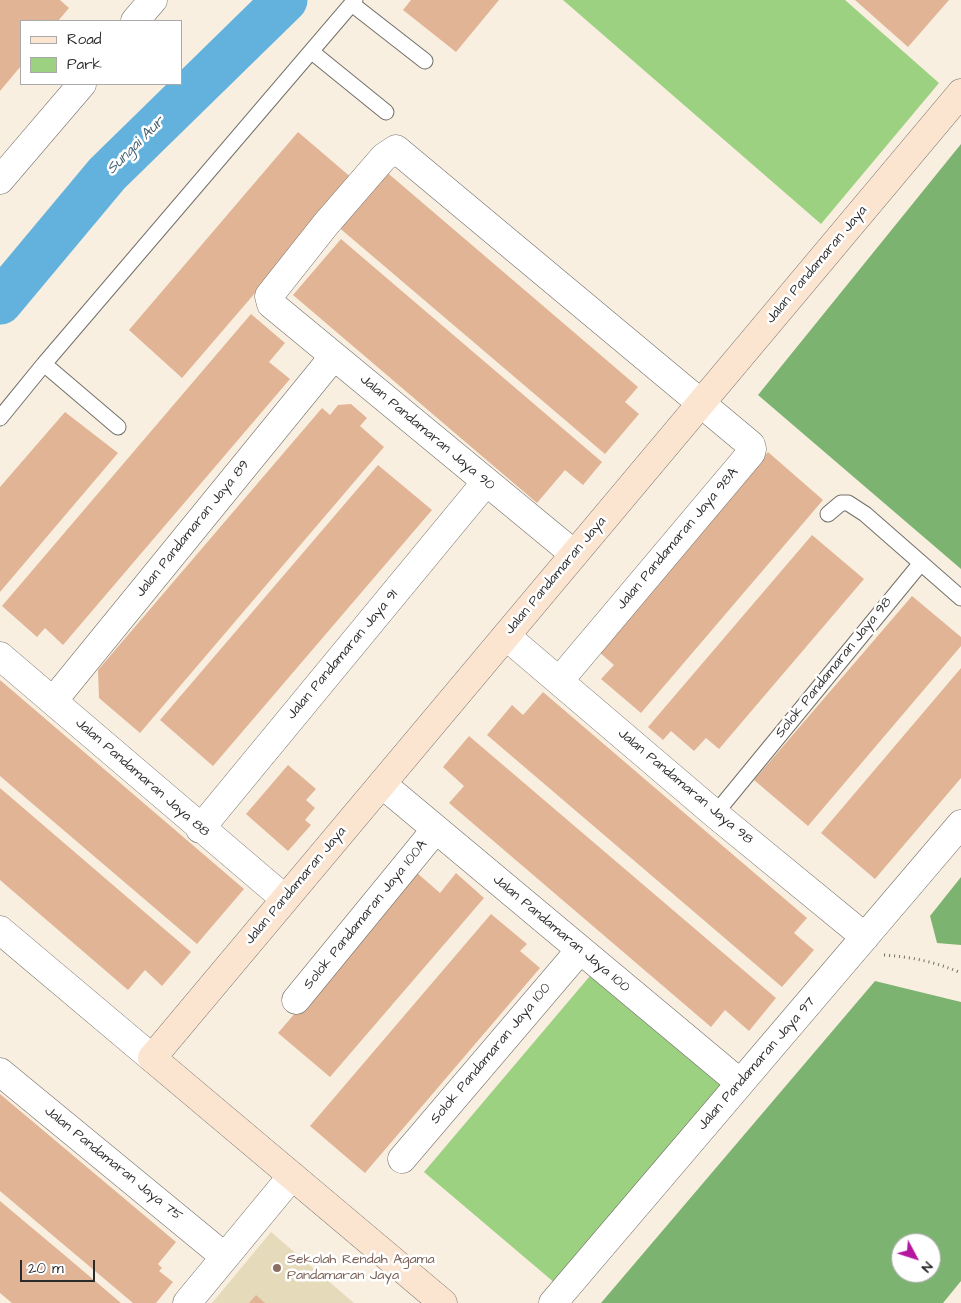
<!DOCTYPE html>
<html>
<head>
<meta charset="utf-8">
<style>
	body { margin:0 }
	#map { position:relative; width:961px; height:1303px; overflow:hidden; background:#f9efe0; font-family:"Architects Daughter",sans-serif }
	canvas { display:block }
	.legend { position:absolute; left:20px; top:20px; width:162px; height:65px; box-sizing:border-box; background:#fff; border:1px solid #aaa; margin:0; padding:6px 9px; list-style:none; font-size:15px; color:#2b2b2b }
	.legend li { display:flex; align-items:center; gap:10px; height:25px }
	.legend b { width:25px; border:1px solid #aaa }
	.north { position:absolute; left:891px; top:1233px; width:50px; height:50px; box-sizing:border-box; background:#fff; border:1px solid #aaa; border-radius:50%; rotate:130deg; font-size:14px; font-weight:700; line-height:20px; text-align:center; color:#2b2b2b }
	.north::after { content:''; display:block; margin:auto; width:18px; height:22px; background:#b5179e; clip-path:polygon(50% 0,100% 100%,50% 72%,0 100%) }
	.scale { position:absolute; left:20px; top:1260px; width:75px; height:22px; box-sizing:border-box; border:2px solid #2b2b2b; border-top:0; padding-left:6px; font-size:15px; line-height:18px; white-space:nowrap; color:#2b2b2b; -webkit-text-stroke:4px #fff; paint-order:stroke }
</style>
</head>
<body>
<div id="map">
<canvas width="961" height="1303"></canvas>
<ul class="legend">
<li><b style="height:6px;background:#fce5d0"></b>Road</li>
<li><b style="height:14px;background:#9cd182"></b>Park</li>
</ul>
<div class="north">N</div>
<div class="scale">20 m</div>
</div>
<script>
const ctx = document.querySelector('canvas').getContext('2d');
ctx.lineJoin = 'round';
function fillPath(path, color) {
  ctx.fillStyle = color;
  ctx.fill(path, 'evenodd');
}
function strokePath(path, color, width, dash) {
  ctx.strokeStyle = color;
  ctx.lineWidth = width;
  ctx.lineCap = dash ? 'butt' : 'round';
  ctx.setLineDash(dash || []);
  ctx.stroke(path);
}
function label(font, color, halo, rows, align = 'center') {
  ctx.font = font + ' "Architects Daughter",sans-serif';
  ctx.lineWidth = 5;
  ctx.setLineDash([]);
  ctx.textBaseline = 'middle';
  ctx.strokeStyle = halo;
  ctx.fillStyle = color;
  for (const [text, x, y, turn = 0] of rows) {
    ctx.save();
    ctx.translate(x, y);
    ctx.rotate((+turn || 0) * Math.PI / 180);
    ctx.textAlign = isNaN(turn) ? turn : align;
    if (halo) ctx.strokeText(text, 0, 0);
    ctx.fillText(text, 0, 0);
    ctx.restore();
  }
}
const built = new Path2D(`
	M271 1232 354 1303H212Z`);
const green = new Path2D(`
	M563 0H845L939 83 821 224Z
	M595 970 727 1082 556 1284 424 1172Z`);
const forest = new Path2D(`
	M961 144V569L758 395Z
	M961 877V945L937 943 930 916Z
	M875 981 961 1002V1281L943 1303H601ZM901 1243H931V1273H901Z`);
const river = new Path2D(`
	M0 302 107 174 285 0`);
const building = new Path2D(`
	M0 0H60L69 8 58 21H21V66L0 91Z
	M411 0H499L456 52 403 10Z
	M855 0H949L908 47Z
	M298 132 353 179 182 378 129 330Z
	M383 169 638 387 625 402 639 414 605 454 336 225Z
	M341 239 602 462 583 485 565 470 537 503 293 295Z
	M251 314 285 343 269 362 290 379 63 645 45 628 37 637 2 606Z
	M351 404 367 418 360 426 384 447 140 733 99 698 98 670 322 408 330 415 338 405Z
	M65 412 118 453 0 592V487Z
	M768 452 823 500 641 713 601 679 614 665 598 651Z
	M378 465 432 510 213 766 160 720Z
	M812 535 864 579 719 749 706 738 694 751 671 731 663 740 648 727Z
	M912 596 961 637V646L808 826 754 780Z
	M961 668V778L875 879 821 833Z
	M0 680 244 889 197 944 0 776Z
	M543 692 807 918 794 933 814 950 782 987 487 735 512 705 523 715Z
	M469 736 776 998 749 1031 725 1010 711 1027 449 803 464 786 443 767Z
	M288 765 316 789 306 800 315 808 305 820 311 825 288 851 246 814Z
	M0 788 191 952 162 986 145 970 128 990 0 880Z
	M416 872 440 893 456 873 484 898 330 1077 278 1033Z
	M491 914 527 944 520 951 540 968 365 1173 310 1126Z
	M0 1094 176 1242 158 1264 162 1268 159 1271 173 1282 156 1303H133L0 1191Z
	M0 1201 62 1253 121 1303H12L0 1293Z
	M256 1295 265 1303H249Z`);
const path = new Path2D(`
	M884 955C912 957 936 962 961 973`);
const service = new Path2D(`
	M352 4 425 61
	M312 52 386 112
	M44 364 118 427
	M0 418 44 364 355 0
	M828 514 841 503H848L865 514 921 563
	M715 814 921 563 961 598`);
const minor = new Path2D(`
	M135 21 153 0
	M0 180 82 84
	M506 636 715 814 865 937
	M0 656 285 899
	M559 681 751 453 752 449 751 445 396 149 384 157 326 224 269 296 271 304 574 554
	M53 701 334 356
	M382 784 740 1083
	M200 829 486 482
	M296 1000 436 829
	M0 1072 225 1257
	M402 1159 580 950
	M187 1303 292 1176
	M553 1303 961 824`);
const tertiary = new Path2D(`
	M0 930 152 1058`);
const secondary = new Path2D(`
	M443 1303 152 1058 961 93`);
const markers = [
	[277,1268,5,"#8d6e63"]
];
const streetNames = [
	["Jalan Pandamaran Jaya",817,265,-50],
	["Jalan Pandamaran Jaya 90",427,433,40],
	["Jalan Pandamaran Jaya 89",193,529,-51],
	["Jalan Pandamaran Jaya 98A",678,539,-50],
	["Jalan Pandamaran Jaya",556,576,-50],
	["Jalan Pandamaran Jaya 91",343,655,-50],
	["Solok Pandamaran Jaya 98",834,668,-51],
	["Jalan Pandamaran Jaya 88",142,778,41],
	["Jalan Pandamaran Jaya 98",685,787,40],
	["Jalan Pandamaran Jaya",296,886,-50],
	["Solok Pandamaran Jaya 100A",366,915,-51],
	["Jalan Pandamaran Jaya 100",561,934,40],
	["Solok Pandamaran Jaya 100",491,1054,-50],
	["Jalan Pandamaran Jaya 97",757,1064,-49],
	["Jalan Pandamaran Jaya 75",113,1164,39]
];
const educationNames = [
	["Sekolah Rendah Agama",287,1260],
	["Pandamaran Jaya",287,1276]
];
const waterNames = [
	["Sungai Aur",136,146,-45]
];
fillPath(built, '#e5dbba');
fillPath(green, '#9cd182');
fillPath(forest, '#7db370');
strokePath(river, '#62b2dd', 45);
fillPath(building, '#e1b495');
strokePath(service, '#73706a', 17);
strokePath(minor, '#73706a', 29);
strokePath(tertiary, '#73706a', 29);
strokePath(secondary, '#73706a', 29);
strokePath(path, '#73706a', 3, [1, 4]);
strokePath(service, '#fff', 15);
strokePath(minor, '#fff', 28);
strokePath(tertiary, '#fff', 28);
strokePath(secondary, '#fce5d0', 28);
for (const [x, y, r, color] of markers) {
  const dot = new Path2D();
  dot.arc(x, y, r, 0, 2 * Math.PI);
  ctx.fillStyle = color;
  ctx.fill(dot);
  strokePath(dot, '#fff', 2);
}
label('14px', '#2b2b2b', '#fff', streetNames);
label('14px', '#785e54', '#fff', educationNames, 'left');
label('italic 15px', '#416172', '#fff', waterNames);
</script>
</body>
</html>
